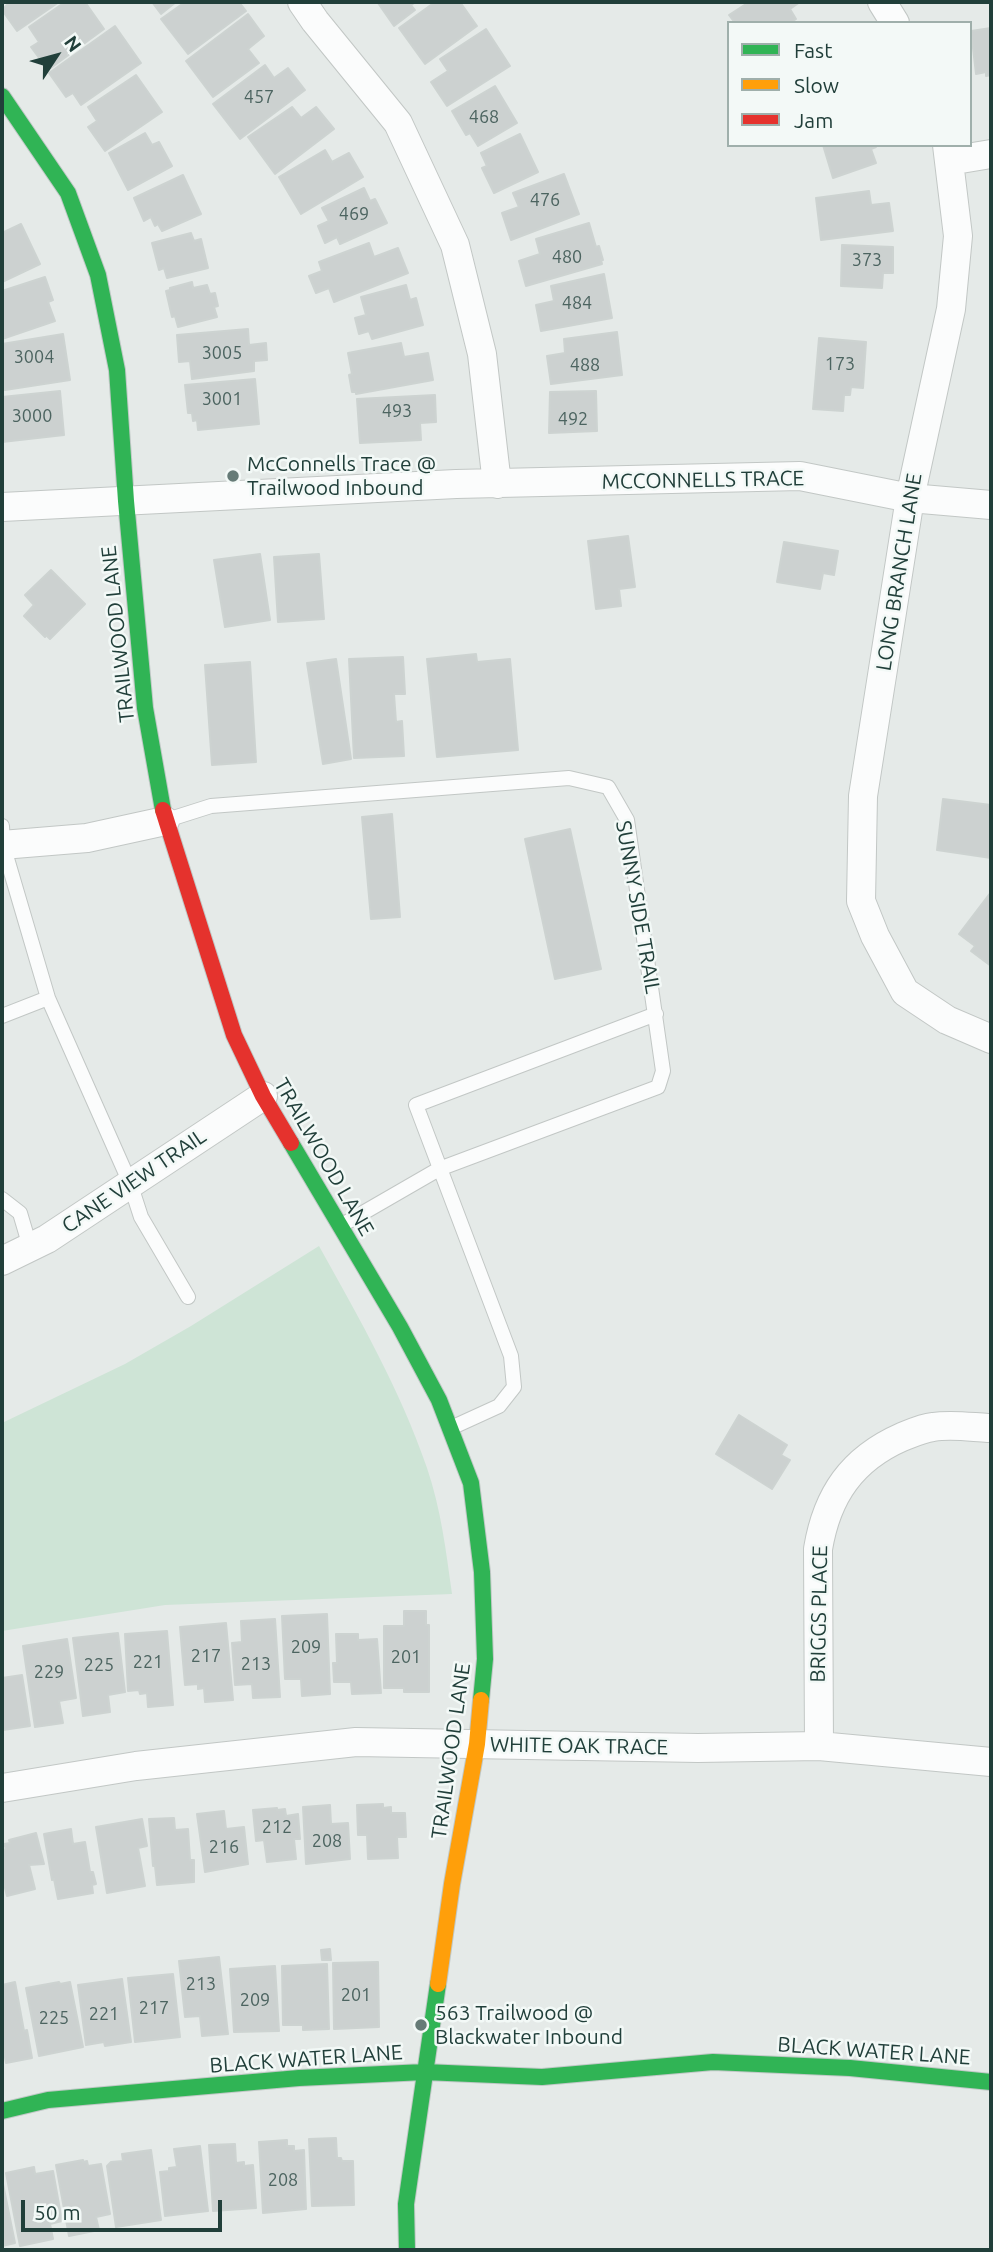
<!DOCTYPE html>
<html>
<head>
<meta charset="utf-8">
<style>
	body { margin:0 }
	#map { position:relative; width:993px; height:2252px; overflow:hidden; background:#e5eae8; font-family:Ubuntu,sans-serif }
	canvas { display:block }
	.frame { position:absolute; inset:0; border:4px solid #213f3a; pointer-events:none }
	.legend { position:absolute; left:727px; top:21px; width:245px; height:126px; box-sizing:border-box; background:#f3f9f7; border:2px solid #9fafab; margin:0; padding:9px 12px; list-style:none; font-size:21px; color:#213f3a }
	.legend li { display:flex; align-items:center; gap:14px; height:35px }
	.legend b { width:35px; border:2px solid #9fafab }
	.north { position:absolute; left:21px; top:21px; width:70px; height:70px; -webkit-text-stroke:5px #f3f9f7; paint-order:stroke; rotate:54deg; font-size:19px; font-weight:700; line-height:28px; text-align:center; color:#213f3a }
	.north::after { content:''; display:block; margin:auto; width:24px; height:32px; background:#213f3a; clip-path:polygon(50% 0,100% 100%,50% 72%,0 100%) }
	.scale { position:absolute; left:21px; top:2200px; width:201px; height:32px; box-sizing:border-box; border:4px solid #213f3a; border-top:0; padding-left:9px; font-size:21px; line-height:24px; white-space:nowrap; color:#213f3a; -webkit-text-stroke:5px #f3f9f7; paint-order:stroke }
</style>
</head>
<body>
<div id="map">
<canvas width="993" height="2252"></canvas>
<div class="frame"></div>
<ul class="legend">
<li><b style="height:9px;background:#30b455"></b>Fast</li>
<li><b style="height:9px;background:#ff9f0a"></b>Slow</li>
<li><b style="height:9px;background:#e5322d"></b>Jam</li>
</ul>
<div class="north">N</div>
<div class="scale">50 m</div>
</div>
<script>
const ctx = document.querySelector('canvas').getContext('2d');
ctx.lineJoin = 'round';
function fillPath(path, color) {
  ctx.fillStyle = color;
  ctx.fill(path, 'evenodd');
}
function strokePath(path, color, width, dash) {
  ctx.strokeStyle = color;
  ctx.lineWidth = width;
  ctx.lineCap = dash ? 'butt' : 'round';
  ctx.setLineDash(dash || []);
  ctx.stroke(path);
}
function label(font, color, halo, rows, align = 'center') {
  ctx.font = font + ' Ubuntu,sans-serif';
  ctx.lineWidth = 5;
  ctx.setLineDash([]);
  ctx.textBaseline = 'middle';
  ctx.strokeStyle = halo;
  ctx.fillStyle = color;
  for (const [text, x, y, turn = 0] of rows) {
    ctx.save();
    ctx.translate(x, y);
    ctx.rotate((+turn || 0) * Math.PI / 180);
    ctx.textAlign = isNaN(turn) ? turn : align;
    if (halo) ctx.strokeText(text, 0, 0);
    ctx.fillText(text, 0, 0);
    ctx.restore();
  }
}
const green = new Path2D(`
	M319 1246C359 1318 400 1389 427 1468 441 1509 446 1551 452 1594L165 1605 2 1631V1423L125 1364 191 1326Z`);
const building = new Path2D(`
	M10 2H59L17 31 2 10Z
	M65 2H85L104 29 48 70 31 47 39 42 29 27Z
	M152 2H176L161 14Z
	M185 2H239L246 11 188 54 161 19Z
	M380 2H416L411 5 415 10 394 26 378 3Z
	M435 2H460L477 26 425 64 399 28Z
	M749 2H800L790 9 796 19 790 23H735L729 15Z
	M248 14 264 36 248 49 259 63 213 97 186 61Z
	M115 26 141 63 81 105 73 93 66 97 49 73Z
	M991 28V75L986 76V72L976 74 971 31Z
	M486 29 510 66 447 106 431 82 448 71 440 59Z
	M265 65 274 78 288 68 305 90 240 139 213 104Z
	M136 75 162 112 105 151 88 127 97 121 88 107Z
	M495 86 517 123 478 146 470 133 466 135 452 111Z
	M292 107 301 118 316 107 334 129 275 174 248 137Z
	M145 133 152 145 159 142 172 166 128 190 109 153Z
	M520 134 538 172 494 193 482 168 487 166 481 153Z
	M823 145H876V147L871 149 876 163 833 178Z
	M325 150 332 162 349 153 363 177 301 214 279 177Z
	M564 174 579 214 511 240 502 213 519 207 513 193Z
	M183 175 201 214 162 231 158 224 155 226 151 217 144 221 134 198Z
	M364 188 370 201 375 199 387 223 340 244 337 237 325 243 318 226 329 221 322 208Z
	M869 191 871 205 889 203 893 231 821 240 816 198Z
	M589 223 596 247 599 246 603 260H601L602 264 526 286 519 261 540 254 536 239Z
	M21 224 40 264 2 282V233Z
	M191 233 194 241 201 239 208 268 167 278 164 268 159 270 152 243Z
	M369 243 374 257 398 248 408 273 334 302 329 288 316 293 309 276 322 271 319 262Z
	M842 245 893 247V273H883L882 288 841 286Z
	M604 274 612 318 541 331 536 305 554 301 551 286Z
	M45 277 53 300 48 302 55 321 2 339V291Z
	M192 282 193 288 207 285 210 294 215 293 218 306 214 307 217 317 178 327 175 316 172 317 166 291 170 290V288Z
	M406 285 410 300 416 298 423 325 372 339 369 331 359 334 355 318 366 315 361 297Z
	M248 329 249 345 266 343 267 360 254 361V371L192 379 190 361 179 362 177 335Z
	M617 332 622 375 551 384 547 356 565 353 564 339Z
	M63 334 70 380 5 390 2 369V344Z
	M819 338 866 342 863 388 851 387 850 395H844L843 411 813 409Z
	M401 343 404 357 428 353 433 380 356 394V392H352L349 375 352 374 348 353Z
	M255 379 259 424 198 430 197 420 193 421 192 413H188L185 385Z
	M60 391 64 435 2 442V397Z
	M596 391 597 431 549 433 550 392Z
	M435 395 436 422 420 423 421 440 360 443 357 399Z
	M628 536 635 587 619 589 621 606 596 609 588 541Z
	M784 542 838 551 834 575 823 573 820 589 777 582Z
	M260 554 270 620 225 627 214 560Z
	M319 554 324 619 278 622 274 557Z
	M51 570 85 604 50 639 46 635 45 637 24 616 34 605 25 595Z
	M476 654 477 662 510 659 518 750 437 757 427 659Z
	M403 657 405 694H394L396 722 402 721 404 756 354 758 349 659Z
	M336 659 351 759 323 764 307 663Z
	M250 662 256 762 212 765 205 665Z
	M943 799 991 805V858L937 850Z
	M392 814 400 917 371 919 362 817Z
	M570 829 601 969 555 979 525 839Z
	M991 892V966L971 951 975 946 959 934Z
	M739 1415 787 1445 781 1455 790 1460 772 1489 716 1454Z
	M404 1611H426V1625H429V1692H404V1688H384V1626H404Z
	M327 1614 330 1694 302 1696 301 1679H285L282 1616Z
	M275 1619 280 1697 253 1698 252 1684 235 1685 232 1643 242 1642 241 1621Z
	M226 1623 233 1700 205 1702 204 1688 198 1689V1684L185 1685 180 1627Z
	M167 1631 173 1705 148 1707 147 1693 140 1694 139 1690 128 1691 125 1634Z
	M118 1633 125 1692 108 1695 110 1712 83 1716 73 1638Z
	M336 1634H358V1640L377 1639 381 1693 352 1694 351 1682H334L333 1663H337Z
	M67 1639 76 1698 59 1701 63 1723 35 1727 23 1646Z
	M22 1675 30 1726 3 1730 2 1678Z
	M383 1804V1808L391 1807V1813H405L406 1837H397L398 1858 368 1859 367 1835H358L357 1805Z
	M330 1805 331 1824 348 1823 350 1859 306 1864 303 1807Z
	M277 1808V1810L285 1809 286 1816 298 1814 300 1839H294L296 1859 267 1862 264 1840 256 1841 253 1810Z
	M224 1811 226 1829 244 1827 248 1864 205 1872 197 1814Z
	M174 1818 175 1830 188 1829 190 1860H194V1882L157 1885 155 1866H153L149 1819Z
	M142 1819 147 1846 138 1848 145 1886 107 1893 96 1827Z
	M71 1829 73 1844 85 1842 90 1872H93L96 1884 92 1885 93 1893 58 1899 54 1879 52 1880 44 1834Z
	M36 1833 44 1864 29 1865 35 1889 7 1896 2 1876V1850L6 1849 4 1844 10 1843 9 1840Z
	M330 1949 331 1960H322L321 1950Z
	M219 1957 228 2034 202 2036 200 2016 185 2017 179 1961Z
	M378 1962 379 2027 334 2029 333 1963Z
	M327 1964 329 2029 303 2030V2025H283L282 1966Z
	M275 1966 279 2031 234 2032 230 1969Z
	M173 1974 180 2037 135 2042 128 1978Z
	M122 1979 131 2042 105 2046 104 2042 86 2045 78 1985Z
	M15 1982 24 2031 27 2030 32 2058 6 2063 2 2042V1985Z
	M59 1982 60 1984 70 1982 83 2047 39 2056 26 1988Z
	M336 2138 337 2158H341L342 2161H353L354 2205 312 2206 309 2139Z
	M287 2140V2146H294V2151L304 2150 306 2209 263 2213 259 2142Z
	M235 2144 236 2163 244 2162V2166L253 2165 256 2208 213 2211 209 2145Z
	M200 2146 208 2211 165 2216 160 2172 169 2171V2168L177 2167 174 2149Z
	M151 2150 161 2220 116 2227 107 2166 111 2162 123 2161 122 2154Z
	M83 2160V2162L87 2161 88 2166 101 2164 110 2214 96 2217 99 2230 69 2236 56 2165Z
	M34 2167 35 2174 53 2171 62 2221 50 2224 53 2239 20 2246 6 2173Z
	M3 2184 15 2243 2 2246V2185Z`);
const lane = new Path2D(`
	M167 820 211 806 569 778 608 787 627 820 663 1071 658 1087 439 1169 342 1225
	M2 826 3 845 48 998 130 1183 141 1217 188 1297
	M2 1016 48 998
	M2 1199 20 1213 30 1247
	M453 1427 499 1406 514 1387 511 1356 416 1105 656 1014`);
const street = new Path2D(`
	M302 2 315 21 398 123 455 245 482 354 497 484
	M882 2 895 23
	M947 145 958 236 951 309 910 498 863 796 861 901 875 936 905 992 947 1020 991 1039
	M949 161 991 154
	M2 507 456 484 800 476 910 498 991 505
	M2 845 87 838 165 821
	M2 1261 47 1239 263 1096
	M819 1746 818 1549C827 1495 852 1459 902 1437 912 1433 923 1428 933 1427 951 1424 970 1427 988 1428
	M2 1788 136 1766 356 1742 698 1748 819 1746 991 1762`);
const fast = new Path2D(`
	M2 96 68 193 98 275 117 370 126 501 145 708 163 810
	M291 1143 400 1327 439 1400 471 1483 482 1572 485 1659 481 1700
	M2 2111 48 2100 299 2078 424 2072 542 2077 713 2062 850 2068 991 2082
	M407 2250 406 2204 438 1984`);
const slow = new Path2D(`
	M438 1984 452 1884 477 1744 481 1700`);
const jam = new Path2D(`
	M163 810 234 1035 263 1096 291 1143`);
const markers = [
	[233,476,7,"#667b77"],
	[421,2025,7,"#667b77"]
];
const numberNames = [
	["457",259,97],
	["468",484,117],
	["476",545,200],
	["469",354,214],
	["480",567,257],
	["373",867,260],
	["484",577,303],
	["3005",222,353],
	["3004",34,357],
	["173",840,364],
	["488",585,365],
	["3001",222,399],
	["493",397,411],
	["3000",32,416],
	["492",573,419],
	["209",306,1647],
	["217",206,1656],
	["201",406,1657],
	["221",148,1662],
	["213",256,1664],
	["225",99,1665],
	["229",49,1672],
	["212",277,1827],
	["208",327,1841],
	["216",224,1847],
	["213",201,1984],
	["201",356,1995],
	["209",255,2000],
	["217",154,2008],
	["221",104,2014],
	["225",54,2018],
	["208",283,2180]
];
const poiNames = [
	["McConnells Trace @",247,464],
	["Trailwood Inbound",247,488],
	["563 Trailwood @",435,2013],
	["Blackwater Inbound",435,2037]
];
const streetNames = [
	["MCCONNELLS TRACE",703,480,-1],
	["LONG BRANCH LANE",899,572,-81],
	["TRAILWOOD LANE",118,634,-96],
	["SUNNY SIDE TRAIL",638,907,80],
	["TRAILWOOD LANE",324,1157,60],
	["CANE VIEW TRAIL",134,1181,-34],
	["BRIGGS PLACE",819,1614,-89],
	["WHITE OAK TRACE",579,1746,1],
	["TRAILWOOD LANE",451,1751,-82],
	["BLACK WATER LANE",874,2051,4],
	["BLACK WATER LANE",306,2059,-4]
];
fillPath(green, '#cee4d6');
fillPath(building, '#ccd1d0');
strokePath(building, '#cdd3d1', 2);
strokePath(lane, '#c2c7c5', 16);
strokePath(street, '#c2c7c5', 30);
strokePath(fast, '#c0c8c6', 18);
strokePath(slow, '#c0c8c6', 18);
strokePath(jam, '#c0c8c6', 18);
strokePath(lane, '#fbfcfc', 14);
strokePath(street, '#fbfcfc', 28);
strokePath(fast, '#30b455', 16);
strokePath(slow, '#ff9f0a', 16);
strokePath(jam, '#e5322d', 16);
for (const [x, y, r, color] of markers) {
  const dot = new Path2D();
  dot.arc(x, y, r, 0, 2 * Math.PI);
  ctx.fillStyle = color;
  ctx.fill(dot);
  strokePath(dot, '#f3f9f7', 2.5);
}
label('18px', '#4c6460', null, numberNames);
label('21px', '#213f3a', '#f3f9f7', poiNames, 'left');
label('21px', '#213f3a', '#f3f9f7', streetNames);
</script>
</body>
</html>
